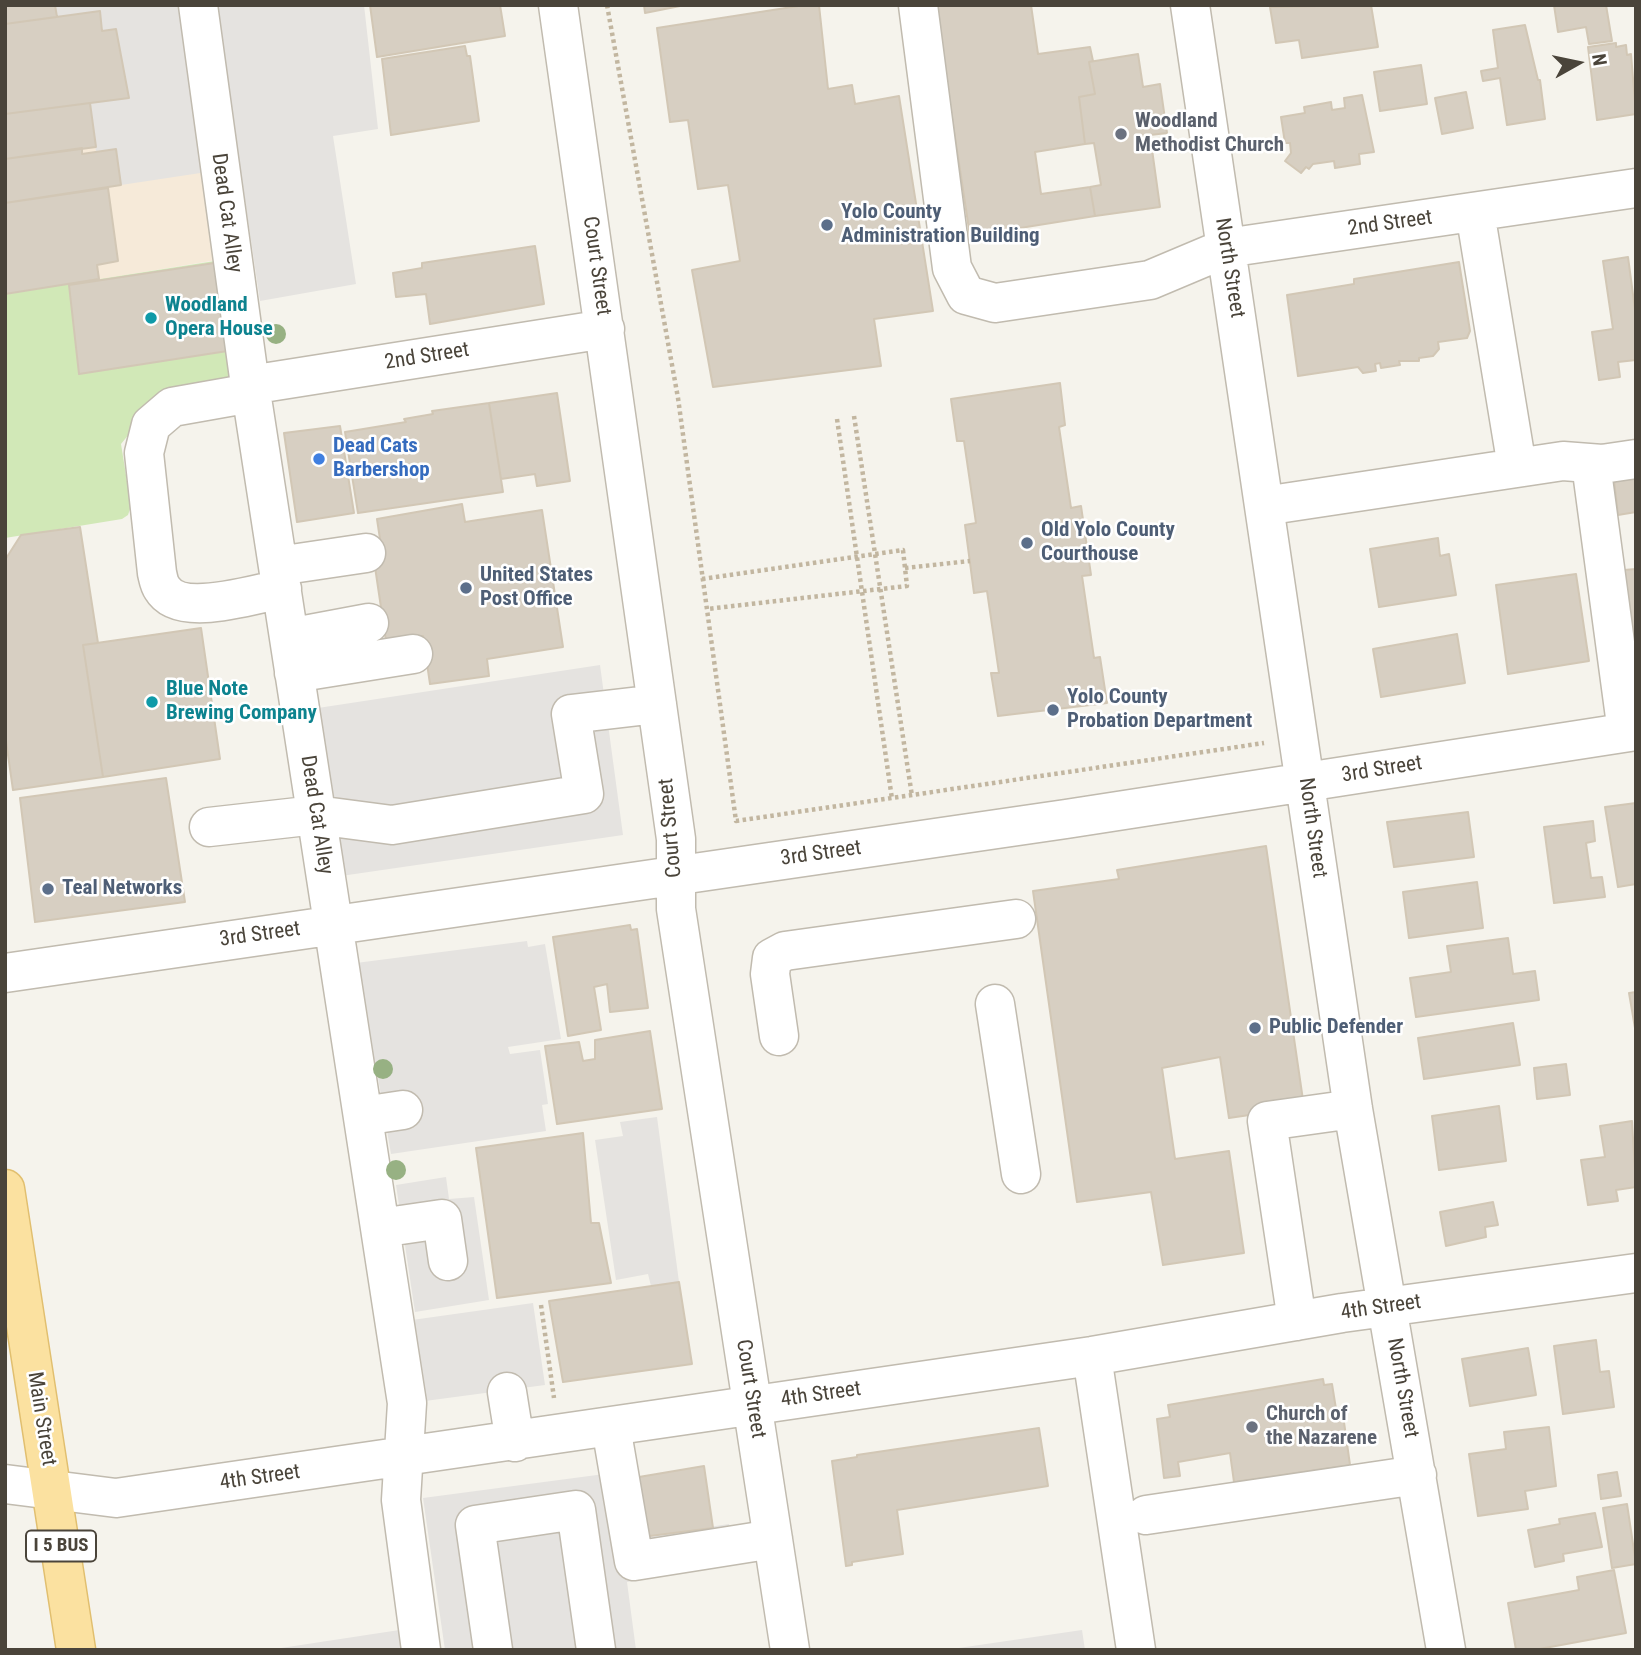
<!DOCTYPE html>
<html>
<head>
<meta charset="utf-8">
<style>
	body { margin:0 }
	#map { position:relative; width:1641px; height:1655px; overflow:hidden; background:#f5f3ec; font-family:"Roboto Condensed",sans-serif }
	canvas { display:block }
	.frame { position:absolute; inset:0; border:7px solid #4a443a; pointer-events:none }
	.north { position:absolute; left:1543px; top:28px; width:70px; height:70px; -webkit-text-stroke:5px #fff; paint-order:stroke; rotate:81deg; font-size:19px; font-weight:700; line-height:28px; text-align:center; color:#4a443a }
	.north::after { content:''; display:block; margin:auto; width:24px; height:32px; background:#4a443a; clip-path:polygon(50% 0,100% 100%,50% 72%,0 100%) }
</style>
</head>
<body>
<div id="map">
<canvas width="1641" height="1655"></canvas>
<div class="frame"></div>
<div class="north">N</div>
</div>
<script>
const ctx = document.querySelector('canvas').getContext('2d');
ctx.lineJoin = 'round';
function fillPath(path, color) {
  ctx.fillStyle = color;
  ctx.fill(path, 'evenodd');
}
function strokePath(path, color, width, dash) {
  ctx.strokeStyle = color;
  ctx.lineWidth = width;
  ctx.lineCap = dash ? 'butt' : 'round';
  ctx.setLineDash(dash || []);
  ctx.stroke(path);
}
function label(font, color, halo, rows, align = 'center') {
  ctx.font = font + ' "Roboto Condensed",sans-serif';
  ctx.lineWidth = 5;
  ctx.setLineDash([]);
  ctx.textBaseline = 'middle';
  ctx.strokeStyle = halo;
  ctx.fillStyle = color;
  for (const [text, x, y, turn = 0] of rows) {
    ctx.save();
    ctx.translate(x, y);
    ctx.rotate((+turn || 0) * Math.PI / 180);
    ctx.textAlign = isNaN(turn) ? turn : align;
    if (halo) ctx.strokeText(text, 0, 0);
    ctx.fillText(text, 0, 0);
    ctx.restore();
  }
}
const commercial = new Path2D(`
	M5 5H117L118 12 167 5 223 259 5 295Z`);
const green = new Path2D(`
	M221 260 234 350 229 385 159 397 121 444 131 506 128 515 122 519 5 538V294Z`);
const parking = new Path2D(`
	M55 5H181L207 172 121 185 116 150 96 152 90 103 129 97 116 29 102 31 57 17Z
	M216 5H364L378 129 333 136 356 284 260 301Z
	M600 665 623 835 341 876 318 708Z
	M527 941 528 947 545 944 561 1039 508 1047 510 1054 540 1050 548 1104 542 1105 546 1131 391 1154 376 1066 371 1067 356 963Z
	M657 1117 679 1282 651 1286 648 1274 616 1280 595 1140 623 1136 620 1122Z
	M446 1177 449 1199 474 1197 489 1300 415 1312 396 1185Z
	M533 1303 545 1385 425 1401 412 1320Z
	M612 1473 642 1537 729 1524 736 1565 627 1582 636 1650H445L423 1498Z
	M406 1629 401 1650H268Z
	M1082 1630 1085 1650H945Z`);
const building = new Path2D(`
	M5 5H55L57 17 5 24Z
	M370 5H500L505 36 377 57Z
	M644 5H685L645 13Z
	M805 5H819L828 89 852 85 855 104 899 96 933 311 874 319 881 366 713 387 692 270 740 261 728 185 698 189 688 120 670 122 657 28Z
	M935 5H1031L1038 54 1090 47 1093 61 1089 62 1095 94 1079 97 1085 144 1035 152 1041 194 1090 187 1095 216 970 236Z
	M1371 5 1378 47 1302 58 1299 40 1276 43 1270 7Z
	M1554 5H1606L1612 41 1589 44 1586 27 1558 32Z
	M100 11 102 31 116 29 129 98 5 114V24Z
	M1525 25 1538 80H1540L1545 119 1507 125 1500 78 1483 81 1481 71 1498 68 1493 30Z
	M1616 43V47L1626 45 1627 55 1631 54 1636 114 1597 120 1588 47Z
	M465 46 467 56H470L479 121 391 135 382 59Z
	M1138 54 1143 87 1160 84 1167 133 1150 135 1160 207 1095 216 1090 187 1101 185 1094 143 1085 144 1079 97 1095 94 1089 62Z
	M1421 65 1427 104 1380 111 1374 72Z
	M1466 92 1473 128 1442 134 1435 98Z
	M1362 95 1374 152 1359 154 1360 164 1335 168 1334 161 1313 164 1309 169 1306 167 1301 173 1285 161 1291 153 1290 143H1285L1281 117 1305 113 1304 107 1331 102 1332 110 1345 108 1344 98Z
	M90 103 96 147 5 159V114Z
	M82 148V154L116 149 121 185 5 203V159Z
	M108 188 118 261 97 265 99 279 5 294V203Z
	M535 246 544 304 430 324 426 294 396 297 393 273 422 268V263Z
	M1628 257 1636 317V360L1618 362 1620 377 1599 380 1592 332 1613 329 1603 261Z
	M221 262 234 350 79 374 69 285Z
	M1459 262 1470 331 1467 338 1438 342 1439 349 1433 356 1419 358V361H1399L1400 365 1381 368 1380 363 1375 364 1376 371 1363 373 1358 367 1298 376 1287 295 1354 284V279Z
	M1060 383 1065 425 1059 427 1071 508 1081 506 1091 575 1082 576 1094 658 1100 657 1107 703 998 716 991 673H999L987 591 974 593 965 525 976 523 964 441H957L951 399Z
	M557 393 570 481 537 486 535 474 501 479 489 403Z
	M489 403 503 492 358 513 345 432 406 422 404 419 433 414 432 411Z
	M340 426 354 513 297 522 284 433Z
	M1636 478V512L1618 515 1614 480Z
	M462 504 465 522 542 510 563 647 487 659 489 676 430 684 423 636 386 641 371 540 380 539 377 519Z
	M80 527 98 643 83 645 103 777 13 790 5 734V560L21 535Z
	M1438 538 1440 556 1449 554 1456 595 1379 607 1370 549Z
	M1636 569V647H1635L1624 570Z
	M1576 574 1589 661 1508 674 1496 585Z
	M201 628 220 759 103 777 83 645Z
	M1457 634 1465 683 1381 697 1373 649Z
	M166 778 185 902 35 922 20 798Z
	M1636 803V884L1618 887 1605 807Z
	M1468 812 1474 857 1394 867 1387 822Z
	M1593 821 1595 841 1586 843 1591 878 1602 877 1605 897 1554 903 1544 827Z
	M1266 846 1304 1107 1229 1118 1220 1057 1162 1068 1175 1159 1229 1151 1244 1253 1163 1265 1151 1192 1077 1202 1033 891 1119 879 1117 870Z
	M1477 882 1483 928 1409 938 1403 892Z
	M630 925 631 930 637 929 648 1008 610 1012 607 984 594 987 601 1030 568 1036 553 937Z
	M1508 938 1513 974 1535 971 1539 1000 1416 1017 1410 978 1451 972 1447 946Z
	M1636 992V1028H1635L1629 993Z
	M1513 1023 1520 1065 1424 1079 1418 1038Z
	M650 1031 662 1109 557 1124 545 1046 579 1042 583 1061 595 1059V1040Z
	M1566 1064 1570 1095 1537 1099 1534 1068Z
	M1499 1106 1506 1161 1439 1170 1432 1116Z
	M1632 1121 1636 1187 1616 1190 1618 1201 1588 1205 1581 1160 1605 1157 1600 1126Z
	M583 1133 591 1223H599L611 1283 497 1298 476 1148Z
	M1493 1202 1498 1225 1485 1227 1486 1237 1446 1246 1440 1212Z
	M679 1282 692 1364 563 1382 549 1301Z
	M1596 1340 1600 1372 1609 1371 1614 1407 1563 1414 1554 1346Z
	M1528 1348 1536 1395 1470 1406 1462 1359Z
	M1323 1379 1324 1385 1332 1384 1336 1409 1342 1408 1350 1465 1234 1482 1230 1453 1178 1462 1180 1476 1164 1478 1157 1419 1170 1417 1168 1405Z
	M1549 1427 1556 1486 1525 1491 1528 1509 1478 1516 1469 1454 1506 1449 1504 1432Z
	M1039 1428 1048 1486 897 1510 903 1554 852 1562V1565L846 1566 832 1461 857 1457V1455Z
	M704 1466 713 1528 642 1537 633 1478Z
	M1617 1472 1621 1496 1601 1499 1598 1475Z
	M1627 1504 1636 1564 1612 1568 1603 1508Z
	M1595 1513 1602 1547 1563 1554 1564 1561 1535 1567 1528 1530 1560 1524 1559 1519Z
	M1614 1570 1626 1633 1534 1650H1516L1508 1603 1579 1590 1577 1577Z`);
const path = new Path2D(`
	M607 5 678 398 736 821 1264 743
	M854 416 912 796
	M837 419 892 799
	M905 568 970 561
	M702 579 903 550 907 586 707 609
	M541 1305 554 1398`);
const minor = new Path2D(`
	M198 5 250 385 407 1403 401 1500 421 1650
	M558 5 676 839V909L790 1650
	M918 5 952 268 966 295 995 303 1150 280 1226 248 1636 188
	M1190 5 1353 1109 1446 1650
	M1475 212 1517 467
	M250 385 605 329
	M251 393 172 407 151 425 144 453 157 573C158 577 159 584 162 588 180 619 253 594 282 589
	M1591 464 1627 732
	M1264 506 1563 461 1602 464 1636 459
	M278 566 366 553
	M289 638 369 623
	M294 673 413 654
	M209 827 316 815 392 825 584 794 571 714 657 704
	M5 973 1066 819 1636 731
	M995 1004 1021 1174
	M779 1036 770 974 772 958 785 951 1016 919
	M363 1116 403 1110
	M380 1228 442 1219 448 1261
	M1297 1321 1267 1121 1353 1109
	M1092 1356 1136 1650
	M507 1392 515 1442
	M611 1427 634 1561 773 1539
	M5 1484 116 1498 1092 1356 1342 1313 1636 1273
	M1146 1515 1417 1475
	M493 1650 475 1525 576 1510 596 1650`);
const major = new Path2D(`
	M5 1189 76 1650`);
const trees = [
	[276,334],
	[383,1069],
	[396,1170]
];
const markers = [
	[1121,134,7,"#6b7280"],
	[827,225,7,"#5c6f8a"],
	[151,318,7,"#0f9aa8"],
	[319,459,7,"#3f7fe0"],
	[1027,543,7,"#5c6f8a"],
	[466,588,7,"#5c6f8a"],
	[152,702,7,"#0f9aa8"],
	[1053,710,7,"#5c6f8a"],
	[48,889,7,"#5c6f8a"],
	[1255,1028,7,"#5c6f8a"],
	[1252,1427,7,"#6b7280"]
];
const shields = [
	[61,1546,70]
];
const shieldNames = [
	["I 5 BUS",61,1546]
];
const worshipNames = [
	["Woodland",1135,122],
	["Methodist Church",1135,146],
	["Church of",1266,1415],
	["the Nazarene",1266,1439]
];
const streetNames = [
	["Dead Cat Alley",226,213,82],
	["2nd Street",1390,224,-8],
	["Court Street",596,266,82],
	["North Street",1229,268,81],
	["2nd Street",427,357,-9],
	["3rd Street",1382,770,-9],
	["Dead Cat Alley",316,815,81],
	["Court Street",671,828,-95],
	["North Street",1312,828,82],
	["3rd Street",821,854,-8],
	["3rd Street",260,935,-8],
	["4th Street",1381,1308,-8],
	["North Street",1402,1388,80],
	["Court Street",750,1389,81],
	["4th Street",821,1395,-8],
	["Main Street",41,1419,81],
	["4th Street",260,1478,-8]
];
const serviceNames = [
	["Yolo County",841,213],
	["Administration Building",841,237],
	["Old Yolo County",1041,531],
	["Courthouse",1041,555],
	["United States",480,576],
	["Post Office",480,600],
	["Yolo County",1067,698],
	["Probation Department",1067,722],
	["Teal Networks",62,889],
	["Public Defender",1269,1028]
];
const cultureNames = [
	["Woodland",165,306],
	["Opera House",165,330],
	["Blue Note",166,690],
	["Brewing Company",166,714]
];
const shopNames = [
	["Dead Cats",333,447],
	["Barbershop",333,471]
];
fillPath(commercial, '#f6ead9');
fillPath(green, '#d1e8b7');
fillPath(parking, '#e5e3e0');
fillPath(building, '#d7cfc2');
strokePath(building, '#d2c7b5', 2);
strokePath(minor, '#c1bbaf', 41);
strokePath(major, '#e1bf6f', 41);
strokePath(path, '#c2b6a0', 4.5, [3.5, 3.5]);
strokePath(minor, '#fff', 38);
strokePath(major, '#fbe1a0', 38);
ctx.fillStyle = '#97b183';
for (const [x, y] of trees) {
  ctx.beginPath();
  ctx.arc(x, y, 10, 0, 2 * Math.PI);
  ctx.fill();
}
for (const [x, y, r, color] of markers) {
  const dot = new Path2D();
  dot.arc(x, y, r, 0, 2 * Math.PI);
  ctx.fillStyle = color;
  ctx.fill(dot);
  strokePath(dot, '#fff', 2.5);
}
for (const [x, y, w] of shields) {
  const box = new Path2D();
  box.roundRect(x - w / 2, y - 15.5, w, 31, 5);
  ctx.fillStyle = '#fff';
  ctx.fill(box);
  strokePath(box, '#4a443a', 2);
}
label('bold 19px', '#4a443a', null, shieldNames);
label('bold 21px', '#5b616d', '#fff', worshipNames, 'left');
label('21px', '#4a443a', '#fff', streetNames);
label('bold 21px', '#4e5e75', '#fff', serviceNames, 'left');
label('bold 21px', '#0d838f', '#fff', cultureNames, 'left');
label('bold 21px', '#366cbe', '#fff', shopNames, 'left');
</script>
</body>
</html>
